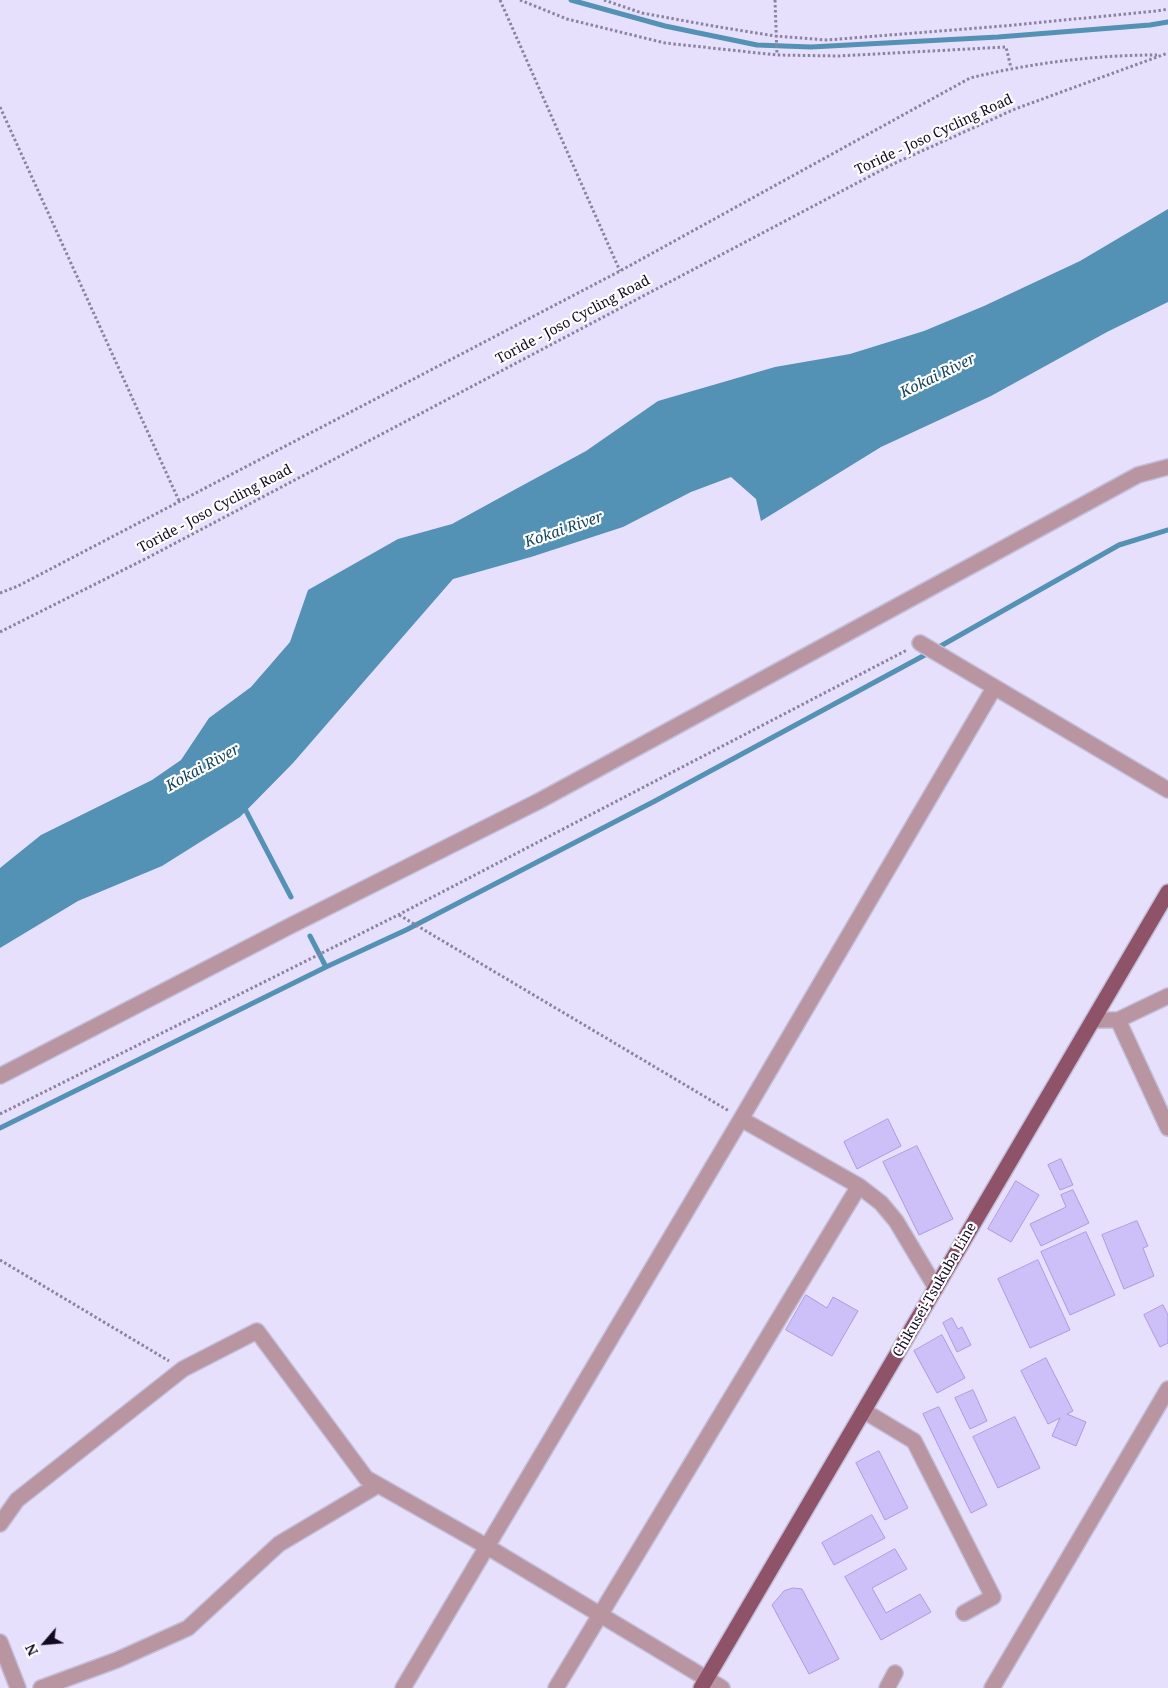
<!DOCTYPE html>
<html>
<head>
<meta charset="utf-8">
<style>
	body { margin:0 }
	#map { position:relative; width:1168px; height:1688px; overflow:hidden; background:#e6e0fd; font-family:"Noto Serif",serif }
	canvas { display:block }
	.north { position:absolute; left:20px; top:1618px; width:50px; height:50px; -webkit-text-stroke:4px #fff; paint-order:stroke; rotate:243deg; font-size:14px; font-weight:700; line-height:20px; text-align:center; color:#120a23 }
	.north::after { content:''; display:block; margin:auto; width:18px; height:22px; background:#120a23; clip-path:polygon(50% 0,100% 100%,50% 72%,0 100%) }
</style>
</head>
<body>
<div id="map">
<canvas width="1168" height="1688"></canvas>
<div class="north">N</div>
</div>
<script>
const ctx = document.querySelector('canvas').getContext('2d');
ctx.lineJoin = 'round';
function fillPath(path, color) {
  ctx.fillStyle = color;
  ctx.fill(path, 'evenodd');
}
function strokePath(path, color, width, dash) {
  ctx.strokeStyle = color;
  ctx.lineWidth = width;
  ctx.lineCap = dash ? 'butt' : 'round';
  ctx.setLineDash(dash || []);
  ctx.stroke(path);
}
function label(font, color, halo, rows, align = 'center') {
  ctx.font = font + ' "Noto Serif",serif';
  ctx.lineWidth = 4.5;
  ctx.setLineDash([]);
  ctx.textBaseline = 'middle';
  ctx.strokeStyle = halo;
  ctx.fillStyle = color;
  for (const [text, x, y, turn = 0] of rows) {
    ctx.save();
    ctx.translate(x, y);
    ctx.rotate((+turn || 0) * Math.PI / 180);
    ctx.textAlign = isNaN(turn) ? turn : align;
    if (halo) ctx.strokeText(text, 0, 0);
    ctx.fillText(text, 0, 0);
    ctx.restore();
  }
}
const water = new Path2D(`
	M1168 209V302L1107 332 991 396 881 447 761 521 756 499 731 477 691 492 623 527 531 557 453 579 293 763 240 817 162 866 78 901 0 948V868L41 835 152 780 181 760 209 718 251 687 290 642 308 590 398 539 452 524 514 490 586 451 658 401 775 367 850 354 924 331 984 306 1080 261Z`);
const stream = new Path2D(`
	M571 0 665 26 757 45 811 47 998 37 1150 25 1168 22
	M244 807 291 897
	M310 936 326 967
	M0 1128 326 967 406 930 655 801 923 656 1119 545 1168 530`);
const building = new Path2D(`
	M888 1119 901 1146 857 1169 844 1142Z
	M917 1146 953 1219 919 1235 883 1162Z
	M1061 1159 1073 1185 1060 1190 1048 1165Z
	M1016 1181 1039 1195 1011 1242 988 1229Z
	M1073 1190 1089 1223 1041 1246 1030 1224 1066 1207 1061 1195Z
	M1137 1221 1148 1246 1143 1248 1154 1276 1124 1289 1102 1235Z
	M1086 1232 1115 1295 1070 1315 1041 1252Z
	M1038 1260 1070 1330 1030 1348 998 1279Z
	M806 1295 827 1308 833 1297 858 1311 832 1356 786 1330Z
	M1163 1305 1168 1315V1343L1160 1347 1144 1315Z
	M952 1318 958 1329 962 1327 971 1345 957 1352 943 1323Z
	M942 1335 965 1378 937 1393 914 1351Z
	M1046 1358 1073 1411 1067 1414 1086 1422 1076 1446 1052 1436 1060 1418 1048 1424 1021 1371Z
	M973 1390 987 1421 970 1429 955 1398Z
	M939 1407 987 1505 971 1513 923 1414Z
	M1015 1417 1040 1468 998 1488 973 1437Z
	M879 1451 908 1508 885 1520 856 1463Z
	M872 1515 885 1538 834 1565 822 1543Z
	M895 1549 907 1569 872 1588 886 1613 920 1594 931 1612 881 1640 845 1577Z
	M793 1588 802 1589 839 1659 809 1674 772 1605 784 1591Z`);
const path = new Path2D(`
	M500 0 620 271
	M520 0 567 19 665 43 777 55 838 56 1006 47 1011 68
	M604 0 642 13 713 26 775 36 827 40 1003 26 1157 11 1168 9
	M775 0 777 55
	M0 107 180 503
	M0 593 18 586 620 271 970 78C1031 63 1095 55 1157 55
	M0 632 149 557 893 164 1015 109 1168 53
	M399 915 729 1111
	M0 1114 398 915 907 650
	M0 1260 169 1361`);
const minor = new Path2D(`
	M920 643 1168 790
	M1093 1020H1118L1168 996
	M1118 1020 1168 1128
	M0 1076 290 926 539 801 1138 475 1168 467
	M741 1119 859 1186 881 1203 896 1221 936 1288
	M864 1411 914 1441 993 1597 964 1613
	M0 1524 17 1500 183 1369 257 1331 366 1478 486 1546 722 1688
	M0 1642 18 1688
	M41 1688 117 1660 188 1628 279 1544 378 1485
	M403 1688 741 1119 994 688
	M556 1688 859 1186
	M887 1688 895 1673
	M992 1688 1168 1389`);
const major = new Path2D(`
	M701 1688 1168 892`);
const streetNames = [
	["Toride - Joso Cycling Road",934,135,-25],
	["Toride - Joso Cycling Road",573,320,-28],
	["Toride - Joso Cycling Road",215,509,-28],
	["Chikusei-Tsukuba Line",935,1290,-60]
];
const waterNames = [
	["Kokai River",938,376,-26],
	["Kokai River",564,530,-19],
	["Kokai River",203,768,-29]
];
fillPath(water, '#5391b5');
strokePath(stream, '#5391b5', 5);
fillPath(building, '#cdbff8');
strokePath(building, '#ad9adf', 1);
strokePath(minor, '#c4beda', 18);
strokePath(major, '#c4beda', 18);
strokePath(path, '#8b84a0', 3, [2.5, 2.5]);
strokePath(minor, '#b895a1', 15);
strokePath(major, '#8e5369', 15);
label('14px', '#120a23', '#fff', streetNames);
label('italic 15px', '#13455f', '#fff', waterNames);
</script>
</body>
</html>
